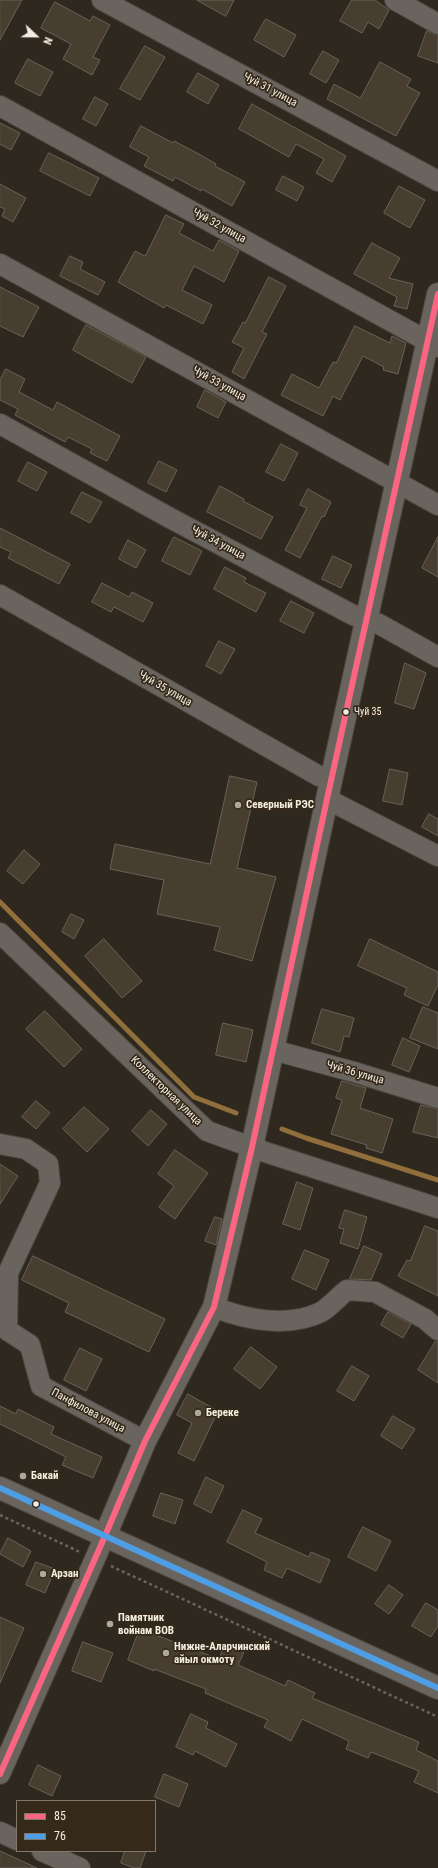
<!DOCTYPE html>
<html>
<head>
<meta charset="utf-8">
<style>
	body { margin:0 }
	#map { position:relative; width:438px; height:1868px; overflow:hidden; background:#2f281f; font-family:"Roboto Condensed",sans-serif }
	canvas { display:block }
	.legend { position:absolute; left:16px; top:1800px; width:140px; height:52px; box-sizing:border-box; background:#352919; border:1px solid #82776a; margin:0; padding:5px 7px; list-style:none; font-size:12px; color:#f5ede3 }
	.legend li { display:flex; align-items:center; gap:8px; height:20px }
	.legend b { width:20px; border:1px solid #82776a }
	.north { position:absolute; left:16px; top:16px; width:40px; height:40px; -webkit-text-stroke:3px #352919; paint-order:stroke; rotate:112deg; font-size:11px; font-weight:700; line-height:16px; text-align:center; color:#f5ede3 }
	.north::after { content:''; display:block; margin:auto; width:14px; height:18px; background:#f5ede3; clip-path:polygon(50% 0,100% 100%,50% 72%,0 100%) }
</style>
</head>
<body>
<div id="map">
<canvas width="438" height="1868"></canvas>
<ul class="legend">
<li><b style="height:5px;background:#fa6682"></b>85</li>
<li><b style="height:5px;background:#4d9ee5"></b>76</li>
</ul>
<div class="north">N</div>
</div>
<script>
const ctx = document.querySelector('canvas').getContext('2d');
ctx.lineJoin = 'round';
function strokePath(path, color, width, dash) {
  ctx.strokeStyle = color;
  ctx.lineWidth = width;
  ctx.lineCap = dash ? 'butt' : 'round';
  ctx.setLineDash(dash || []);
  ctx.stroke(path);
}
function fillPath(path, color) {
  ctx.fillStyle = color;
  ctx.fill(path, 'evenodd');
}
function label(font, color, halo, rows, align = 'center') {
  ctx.font = font + ' "Roboto Condensed",sans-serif';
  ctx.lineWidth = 3.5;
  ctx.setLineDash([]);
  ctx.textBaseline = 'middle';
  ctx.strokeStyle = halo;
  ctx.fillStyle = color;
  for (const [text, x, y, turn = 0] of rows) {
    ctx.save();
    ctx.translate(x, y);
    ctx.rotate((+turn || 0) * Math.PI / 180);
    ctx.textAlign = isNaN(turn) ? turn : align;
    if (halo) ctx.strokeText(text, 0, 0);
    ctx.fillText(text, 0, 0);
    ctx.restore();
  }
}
const stream = new Path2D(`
	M0 902 194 1097 236 1113
	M282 1129 306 1138 438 1180`);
const building = new Path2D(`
	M0 0H22L0 40Z
	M197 0H234L226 16Z
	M352 0H375L389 10 379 29 368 22 362 33 340 21Z
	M55 2 90 21 93 16 110 25 93 57 100 60 92 75 63 59 71 44 41 28Z
	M266 19 296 35 284 57 254 40Z
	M427 31 438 35V63L418 56Z
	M145 46 165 57 140 100 120 89Z
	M323 51 339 60 326 83 310 74Z
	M28 59 53 72 40 96 15 83Z
	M380 62 411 79 407 86 420 93 396 136 327 99 334 84 360 98Z
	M198 73 219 85 208 104 187 92Z
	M95 97 108 104 96 126 83 119Z
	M252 104 346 156 332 182 316 173 324 159 296 144 289 157 239 129Z
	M0 123 20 133 11 150 0 144Z
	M141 126 173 143 174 141 197 153 216 164 215 166 245 182 232 206 202 189 201 191 175 177 173 181 144 166 149 157 130 147Z
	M49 153 99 178 90 196 40 171Z
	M283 176 304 187 297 201 276 190Z
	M0 184 26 198 13 222 2 216 5 209 0 207Z
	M399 186 425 200 410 228 384 213Z
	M166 215 184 224 179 233 213 251 219 240 239 251 224 282 194 266 182 290 212 305 203 324 166 305 164 308 118 282 135 251 145 256Z
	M372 243 400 258 389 278 413 284 407 309 394 306 397 297 354 274Z
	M70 256 83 262 80 269 105 282 98 295 60 276Z
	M269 277 286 286 262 332 267 334 244 379 232 372 244 348 232 342 243 322 245 323Z
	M0 287 39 307 23 337 0 326Z
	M86 325 146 357 132 383 73 350Z
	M355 326 390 343 392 336 406 343 398 374 383 370 384 367 363 356 340 400 333 396 323 416 281 395 292 374 319 388 333 362 336 363Z
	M6 369 25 379 19 392 53 410 57 402 120 436 107 461 90 453 92 449 68 437 65 442 15 415 18 409 0 400V380Z
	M205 390 226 402 218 418 197 407Z
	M281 444 298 453 284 481 266 472Z
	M159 461 177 470 166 492 148 483Z
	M28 462 47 472 37 491 18 481Z
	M220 486 244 499 243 501 273 517 261 539 207 512Z
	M308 489 331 502 324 517 322 516 300 558 285 550 307 508 300 505Z
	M82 492 102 502 90 523 71 513Z
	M0 528 70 564 59 584 8 558 11 552 0 547Z
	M174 537 202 551 190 575 162 561Z
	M438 537V577L422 568Z
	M128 540 146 550 136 568 119 559Z
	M333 556 352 565 341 588 322 579Z
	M225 567 246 578 244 582 266 593 256 612 214 589Z
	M102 583 129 597 132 592 153 603 143 622 114 607 111 612 92 602Z
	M291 601 314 613 304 633 280 621Z
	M219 641 235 649 221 674 206 666Z
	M405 663 426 673 414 709 395 703Z
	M390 769 408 773 402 805 383 801Z
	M230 776 257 782 237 868 276 877 252 961 214 950 220 927 157 914 164 880 110 869 115 844 210 864Z
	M429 814 438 819V836L422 827Z
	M24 850 40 864 23 884 7 871Z
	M71 914 84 920 74 939 62 932Z
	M104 939 142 981 122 998 85 956Z
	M370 939 438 972V985L428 1006 404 995 407 988 358 966Z
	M423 1007 438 1013V1049L410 1038Z
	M322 1009 354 1018 349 1037 344 1036 340 1052 312 1043Z
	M45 1011 82 1049 64 1067 26 1029Z
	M223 1023 253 1030 246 1062 216 1055Z
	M403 1038 420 1046 409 1072 392 1065Z
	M342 1081 366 1088 360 1108 393 1119 382 1153 366 1148 367 1145 331 1134 342 1100 336 1098Z
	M36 1101 50 1113 36 1129 22 1117Z
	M421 1105 438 1109V1138L413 1132Z
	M84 1107 109 1129 87 1152 63 1129Z
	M151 1110 167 1124 148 1146 132 1131Z
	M175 1150 208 1173 175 1219 159 1207 174 1186 158 1174Z
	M0 1164 18 1176 0 1204Z
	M297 1182 313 1188 300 1230 283 1224Z
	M345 1210 367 1217 358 1249 340 1243 344 1229 339 1228Z
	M215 1217 222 1219 216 1245 205 1241Z
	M425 1226 438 1231V1296L398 1276 407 1260 410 1261Z
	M364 1246 382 1254 371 1280 350 1279Z
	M305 1250 329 1260 316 1290 292 1279Z
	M33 1256 165 1319 149 1352 65 1312 69 1303 22 1280Z
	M388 1312 411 1324 403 1338 381 1325Z
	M436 1341H438V1383L418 1370Z
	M251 1347 277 1367 260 1389 234 1369Z
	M80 1348 102 1359 86 1391 64 1380Z
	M352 1366 369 1376 354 1401 337 1391Z
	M188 1394 218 1411 194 1461 178 1453 192 1423 177 1415Z
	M0 1406 16 1414 18 1409 54 1427 51 1434 102 1457 93 1478 62 1465 66 1457 0 1424Z
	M393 1416 415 1429 402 1449 381 1436Z
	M206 1477 224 1486 211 1513 194 1504Z
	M161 1493 183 1500 175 1524 153 1516Z
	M243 1510 262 1519 255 1533 309 1557 311 1552 330 1560 320 1583 287 1568 282 1578 264 1570 267 1562 227 1542Z
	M363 1527 391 1541 376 1571 348 1557Z
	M8 1538 31 1551 23 1567 0 1554Z
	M36 1562 55 1569 45 1593 26 1585Z
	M389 1585 403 1595 389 1614 375 1604Z
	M426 1603 438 1610V1626L431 1637 412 1626Z
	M0 1617 24 1628 0 1683Z
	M140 1629 219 1659 225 1644 244 1652 238 1665 285 1686 288 1680 315 1693 312 1698 419 1742 416 1750 438 1761V1793L414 1782 419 1771 371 1752 368 1758 346 1749 349 1741 302 1719 291 1741 264 1727 268 1720 205 1693 206 1689 154 1669V1671L128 1660Z
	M83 1642 113 1653 101 1682 72 1671Z
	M191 1714 208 1722 206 1728 237 1744 226 1767 195 1751 193 1755 176 1747Z
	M38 1765 61 1776 52 1796 29 1785Z
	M164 1774 188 1784 179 1807 155 1797Z
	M0 1851 37 1868H0Z
	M125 1851H146L140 1868H134L121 1863Z`);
const path = new Path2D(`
	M0 1515 80 1552
	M111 1566 438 1717`);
const minor = new Path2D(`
	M102 0 438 181
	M395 0 438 24
	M0 106 438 347
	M0 264 438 505
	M0 424 170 518 353 615 379 624 438 657
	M0 595 319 776 332 780
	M327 799 438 856
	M0 933 207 1131 265 1152 438 1208
	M273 1050 354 1072 438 1098
	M0 1144 26 1149 48 1164 50 1183 8 1273 7 1330 30 1345 41 1386 145 1441
	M214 1307C246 1320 289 1328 321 1312 330 1307 339 1296 347 1290L375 1292 425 1319 438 1330
	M0 1774 105 1536
	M0 1832 17 1840
	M42 1851 80 1868`);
const tertiary = new Path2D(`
	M105 1536 145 1441 214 1307 252 1147 327 799 438 294`);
const secondary = new Path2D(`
	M0 1488 438 1688`);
const bus1 = new Path2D(`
	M0 1774 105 1536 145 1441 214 1307 252 1147 327 799 438 294`);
const bus2 = new Path2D(`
	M0 1488 438 1688`);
const markers = [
	[346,712,3.5,"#f5ede3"],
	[238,805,4,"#b0a89e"],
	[198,1413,4,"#b0a89e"],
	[23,1476,4,"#b0a89e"],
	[36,1504,3.5,"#f5ede3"],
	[43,1574,4,"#b0a89e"],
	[110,1624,4,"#b0a89e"],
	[166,1653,4,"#b0a89e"]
];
const busNames = [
	["Чуй 35",354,712]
];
const streetNames = [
	["Чуй 31 улица",270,90,28],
	["Чуй 32 улица",219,226,29],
	["Чуй 33 улица",219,384,29],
	["Чуй 34 улица",218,543,28],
	["Чуй 35 улица",165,689,30],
	["Чуй 36 улица",355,1073,16],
	["Коллекторная улица",166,1091,44],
	["Панфилова улица",88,1411,28]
];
const poiNames = [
	["Северный РЭС",246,805],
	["Береке",206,1413],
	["Бакай",31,1476],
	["Арзан",51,1574],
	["Памятник",118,1618],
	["войнам ВОВ",118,1631],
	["Нижне-Аларчинский",174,1647],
	["айыл окмоту",174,1660]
];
strokePath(stream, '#916f3c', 5);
fillPath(building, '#483e2f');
strokePath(building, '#68625a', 1);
strokePath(minor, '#4b453e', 22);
strokePath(tertiary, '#4b453e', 24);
strokePath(secondary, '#4b453e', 24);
strokePath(path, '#69645e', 2.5, [3, 3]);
strokePath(minor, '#6a645e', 20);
strokePath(tertiary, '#6a645e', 22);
strokePath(secondary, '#6a645e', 22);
strokePath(bus1, '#fa6682', 6);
strokePath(bus2, '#4d9ee5', 6);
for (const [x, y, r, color] of markers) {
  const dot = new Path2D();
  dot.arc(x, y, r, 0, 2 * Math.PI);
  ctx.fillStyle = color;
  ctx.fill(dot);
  strokePath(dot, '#352919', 1.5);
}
label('10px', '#f5ede3', '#352919', busNames, 'left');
label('11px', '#f5ede3', '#352919', streetNames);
label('bold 11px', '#f5ede3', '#352919', poiNames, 'left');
</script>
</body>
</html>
